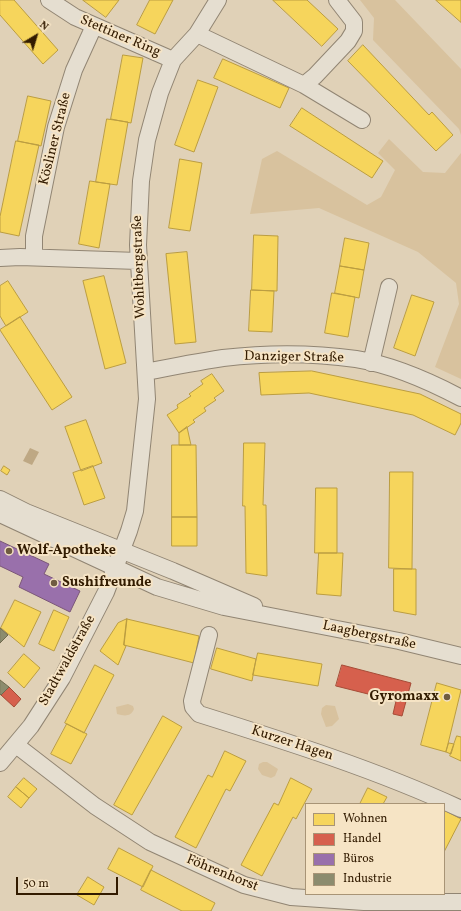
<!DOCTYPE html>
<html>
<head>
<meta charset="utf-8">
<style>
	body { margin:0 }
	#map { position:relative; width:461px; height:911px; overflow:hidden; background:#e0d1b7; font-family:Vollkorn,serif }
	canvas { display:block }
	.legend { position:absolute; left:305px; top:803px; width:140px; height:92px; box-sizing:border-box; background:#f6e4c5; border:1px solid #a89476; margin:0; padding:5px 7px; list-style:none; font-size:12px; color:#321b00 }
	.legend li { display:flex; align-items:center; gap:8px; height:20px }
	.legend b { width:20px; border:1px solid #a89476 }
	.north { position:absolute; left:16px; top:16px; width:40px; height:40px; -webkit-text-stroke:3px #f6e4c5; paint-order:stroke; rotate:38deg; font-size:11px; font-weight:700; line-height:16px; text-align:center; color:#321b00 }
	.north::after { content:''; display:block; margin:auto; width:14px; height:18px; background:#321b00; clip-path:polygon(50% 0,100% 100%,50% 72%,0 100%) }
	.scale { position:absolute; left:16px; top:877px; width:102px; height:18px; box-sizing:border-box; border:2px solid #321b00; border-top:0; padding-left:5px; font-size:12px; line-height:14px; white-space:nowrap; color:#321b00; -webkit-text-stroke:3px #f6e4c5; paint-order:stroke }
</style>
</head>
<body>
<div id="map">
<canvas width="461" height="911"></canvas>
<ul class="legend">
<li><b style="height:11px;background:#f6d55c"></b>Wohnen</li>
<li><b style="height:11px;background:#d6604d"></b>Handel</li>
<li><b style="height:11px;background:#9970ab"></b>Büros</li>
<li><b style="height:11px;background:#8c8c6e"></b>Industrie</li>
</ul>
<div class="north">N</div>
<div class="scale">50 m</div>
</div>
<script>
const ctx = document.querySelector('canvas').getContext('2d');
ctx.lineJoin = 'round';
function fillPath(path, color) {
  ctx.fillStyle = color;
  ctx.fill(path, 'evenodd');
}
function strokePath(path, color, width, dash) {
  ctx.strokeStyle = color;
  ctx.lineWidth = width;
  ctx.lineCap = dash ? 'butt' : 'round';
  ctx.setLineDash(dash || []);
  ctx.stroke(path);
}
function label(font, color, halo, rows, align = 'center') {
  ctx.font = font + ' Vollkorn,serif';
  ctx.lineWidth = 4;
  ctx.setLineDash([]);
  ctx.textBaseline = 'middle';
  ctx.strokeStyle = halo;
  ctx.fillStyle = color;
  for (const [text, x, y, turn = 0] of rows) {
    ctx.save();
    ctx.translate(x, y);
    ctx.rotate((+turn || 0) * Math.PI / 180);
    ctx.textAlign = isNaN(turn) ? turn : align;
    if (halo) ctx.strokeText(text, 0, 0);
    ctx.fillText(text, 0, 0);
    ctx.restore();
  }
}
const green = new Path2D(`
	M360 0H395L461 69V135L459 129 373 40 374 18Z
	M389 139 423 172 445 173 461 153V379L435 367 459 304 456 283 418 252 319 208 250 214 262 159 277 151 367 205 381 197 395 170 378 153Z
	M128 704 133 706 134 709C131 717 124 716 117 714L116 707Z
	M326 705 335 706 339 719 332 726 326 727 321 714 322 708Z
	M263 762H267L278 769 275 776 271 778 262 775 258 769 259 764Z`);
const water = new Path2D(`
	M30 448 39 452 32 465 23 461Z`);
const homes = new Path2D(`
	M0 0H14L58 50 43 64 0 15Z
	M83 0H119L106 17Z
	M150 0H173L155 34 137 25Z
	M273 0H307L338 29 322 46Z
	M436 0H461V22Z
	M363 45 429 115 432 112 453 135 436 151 348 61Z
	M123 55 143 58 131 123 111 119Z
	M223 59 289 88 280 108 214 78Z
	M198 80 218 87 194 152 175 145Z
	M28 96 51 101 41 146 18 141Z
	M302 108 383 161 372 178 290 126Z
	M107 119 128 122 117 185 96 182Z
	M16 141 39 145 19 236 0 232V217Z
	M180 159 202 163 190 231 169 228Z
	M90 181 110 184 99 248 79 244Z
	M254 235 278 236 277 291 252 290Z
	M345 238 369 243 364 270 340 266Z
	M187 252 196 342 175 344 166 254Z
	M340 266 364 270 359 298 335 293Z
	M104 276 126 363 105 369 83 281Z
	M8 281 28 312 6 326 0 316V286Z
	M251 290 274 291 272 332 249 331Z
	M332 293 355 297 348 337 325 333Z
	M412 295 434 302 415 356 394 348Z
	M20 317 72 397 52 410 0 330Z
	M312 371 420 394 461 414V423L455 435 413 415 309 393 261 395 259 373Z
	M212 374 224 391 214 398 216 400 204 408 206 411 193 420 195 422 179 433 167 415 178 408 177 405 191 396 189 394 203 384 201 381Z
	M86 420 102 463 81 471 65 427Z
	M187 427 191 445H179V433Z
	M244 443H265L263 505H266L267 576 246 573 245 506H243Z
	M172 445H196L197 517H172Z
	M4 466 10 470 7 475 1 471Z
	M93 466 105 498 84 505 73 473Z
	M390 472H413L412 569 389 568Z
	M316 488H337V553H315Z
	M172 517H197V546H172Z
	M319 553H343L341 596 317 594Z
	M394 569H416V615L394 611Z
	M15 600 41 612 24 647 1 628Z
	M54 610 69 617 54 651 39 644Z
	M127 619 199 636 194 663 124 645Z
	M127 619 124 645 126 646 118 665 100 651 118 623Z
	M217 648 256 659 252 681 211 669Z
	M258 653 322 664 318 686 253 675Z
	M24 654 40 668 24 688 8 673Z
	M95 665 114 675 84 733 65 723Z
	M437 683 461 690 446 752 421 745Z
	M163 716 182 727 132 815 114 805Z
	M67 724 87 734 71 764 51 754Z
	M457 736 461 737V761L450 756Z
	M449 743 454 744 451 754 446 752Z
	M225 751 246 761 230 791 226 789 196 848 175 837 208 775 212 777Z
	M24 778 37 789 29 798 16 787Z
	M291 778 312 789 296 819 293 817 262 876 241 865 274 803 278 805Z
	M16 787 29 798 21 808 8 797Z
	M368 788 387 797 383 804H360Z
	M444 810 461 819 444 852Z
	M119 848 153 866 143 887 108 869Z
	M151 870 215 903 211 911H182L141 890Z
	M88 877 104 887 94 905 77 895Z`);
const shops = new Path2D(`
	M342 665 411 683 402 716 393 714 396 701 336 686Z
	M9 687 21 699 14 707 1 695Z`);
const offices = new Path2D(`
	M0 541 49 564 44 574 80 591 70 612 19 587 23 577 0 566Z`);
const industry = new Path2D(`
	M0 628 8 635 0 643Z
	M0 680 9 687 1 695 0 694Z`);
const minor = new Path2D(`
	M49 0 75 17 173 60
	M197 34 304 85 315 76 348 41 354 31V22L337 0
	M304 85 362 120
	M34 257V236L56 127 74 70 94 26
	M0 258 20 257 138 261
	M371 363 389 287
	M146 372C171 367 197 362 223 358 266 353 314 353 356 359 393 365 429 381 461 398
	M0 499 26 512 173 571 254 606
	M0 514 157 587 224 607 399 641 461 656
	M209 635 192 701 193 707 199 714C288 742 377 770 461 809
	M16 745 95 806 150 842 244 885 291 897 364 902H461
	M0 763 31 726 62 678 106 592 129 531 135 511 147 399 138 245 141 181 147 140 160 93 173 60 197 34 218 0`);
const markers = [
	[9,551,4,"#6f5b40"],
	[54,583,4,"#6f5b40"],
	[447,697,4,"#6f5b40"]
];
const streetNames = [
	["Stettiner Ring",120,37,23],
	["Kösliner Straße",56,139,-76],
	["Wohltbergstraße",140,267,-92],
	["Danziger Straße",294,358,1],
	["Laagbergstraße",369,636,12],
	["Stadtwaldstraße",68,661,-61],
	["Kurzer Hagen",292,744,18],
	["Föhrenhorst",222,874,22]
];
const poiNames = [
	["Wolf-Apotheke",17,551],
	["Sushifreunde",62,583],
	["Gyromaxx",439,697,"right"]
];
fillPath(green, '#d8c29e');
fillPath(water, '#bea884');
fillPath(homes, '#f6d55c');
strokePath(homes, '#bb9d40', 1);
fillPath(shops, '#d6604d');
strokePath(shops, '#a54b36', 1);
fillPath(offices, '#9970ab');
strokePath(offices, '#7a5678', 1);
fillPath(industry, '#8c8c6e');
strokePath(industry, '#716a4d', 1);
strokePath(minor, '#918573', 18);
strokePath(minor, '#e5ded0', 16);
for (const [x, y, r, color] of markers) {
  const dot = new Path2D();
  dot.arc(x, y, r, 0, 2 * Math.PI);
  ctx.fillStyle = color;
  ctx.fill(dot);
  strokePath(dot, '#f6e4c5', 1.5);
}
label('14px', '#321b00', '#f6e4c5', streetNames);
label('bold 14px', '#321b00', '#f6e4c5', poiNames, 'left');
</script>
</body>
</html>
